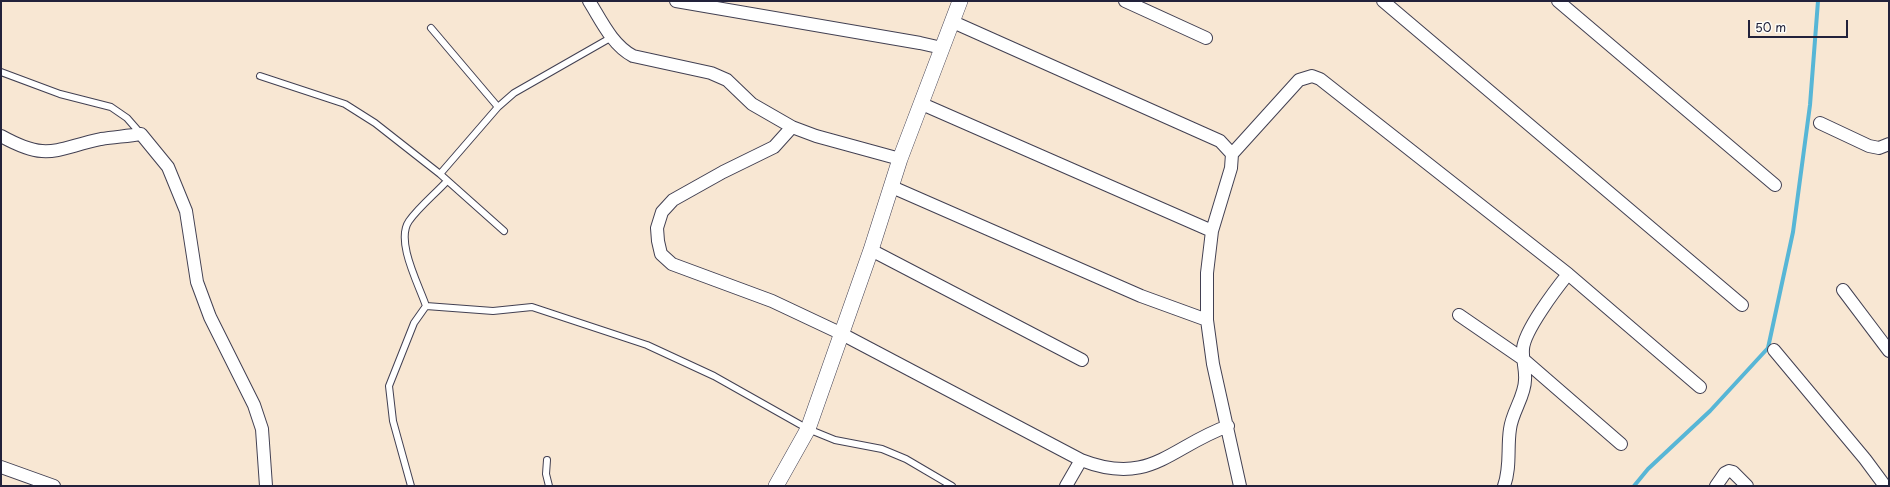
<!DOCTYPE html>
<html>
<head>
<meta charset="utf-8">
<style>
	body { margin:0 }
	#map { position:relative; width:1890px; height:487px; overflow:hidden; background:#f8e7d3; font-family:"Playpen Sans",sans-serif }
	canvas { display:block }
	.frame { position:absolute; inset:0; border:2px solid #22223b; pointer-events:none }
	.scale { position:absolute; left:1748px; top:20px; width:100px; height:18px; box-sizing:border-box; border:2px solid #22223b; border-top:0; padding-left:5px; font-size:12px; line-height:14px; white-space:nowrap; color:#22223b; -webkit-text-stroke:3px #fdfcf7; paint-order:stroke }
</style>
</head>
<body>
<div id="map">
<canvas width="1890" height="487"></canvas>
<div class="frame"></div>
<div class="scale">50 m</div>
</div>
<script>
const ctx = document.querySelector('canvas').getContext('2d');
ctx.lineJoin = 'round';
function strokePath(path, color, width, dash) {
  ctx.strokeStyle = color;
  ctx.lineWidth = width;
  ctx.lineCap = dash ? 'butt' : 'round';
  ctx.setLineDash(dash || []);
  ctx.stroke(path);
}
const stream = new Path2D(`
	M1634 486 1648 469 1710 411 1768 348 1793 232 1810 105 1818 1`);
const service = new Path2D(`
	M431 28 498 107
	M1 72 60 94 111 107 127 118 141 134
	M260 76 345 104 375 123 440 174 504 231
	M440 174 498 107 514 93 612 37
	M426 306 493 311 532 307 647 345 714 376 808 429 835 440 882 449 906 459 952 486
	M426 306C419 285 395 241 409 221 419 207 435 194 447 181
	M547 460 546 474 549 486
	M411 486 393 421 389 386 414 323 426 306`);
const minor = new Path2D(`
	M589 1C601 20 612 45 633 56L711 73 727 80 752 104 792 127 816 136 900 159
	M676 1 920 43 942 48
	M1125 1 1206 38
	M1383 1 1742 305
	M1558 1 1775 185
	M953 22 1220 141 1232 154 1231 168 1212 231 1207 273V320L1213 364 1240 486
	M922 104 1212 231
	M1820 123 1869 146 1879 148 1889 144
	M792 127 774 147 723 172 673 200 662 212 657 228 658 241 661 254 672 264 772 301 840 333 1081 460C1150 487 1170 447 1228 426
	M1 136C48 162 54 149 101 139 115 137 128 136 141 134L168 167 186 211 197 282 210 317 254 405 262 429 266 486
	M1232 154 1299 80 1312 76 1320 79 1568 274 1700 387
	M892 187 1141 296 1207 320
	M871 250 1082 360
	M1843 290 1889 351
	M1459 315 1523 359 1621 444
	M1774 350 1865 459 1885 486
	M1 467 54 486
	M1066 486 1081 460
	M1504 486C1511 467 1507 448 1510 429 1512 412 1525 396 1525 380 1526 370 1522 360 1523 349 1524 331 1556 289 1568 274
	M1716 486 1725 473 1729 471 1733 472 1747 486`);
const tertiary = new Path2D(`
	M776 486 808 429 871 250 900 159 960 1`);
strokePath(stream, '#57b6d6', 4);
strokePath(service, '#424052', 8);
strokePath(minor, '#424052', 14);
strokePath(tertiary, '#424052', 16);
strokePath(service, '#fff', 6);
strokePath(minor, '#fff', 12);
strokePath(tertiary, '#fff', 15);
</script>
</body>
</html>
